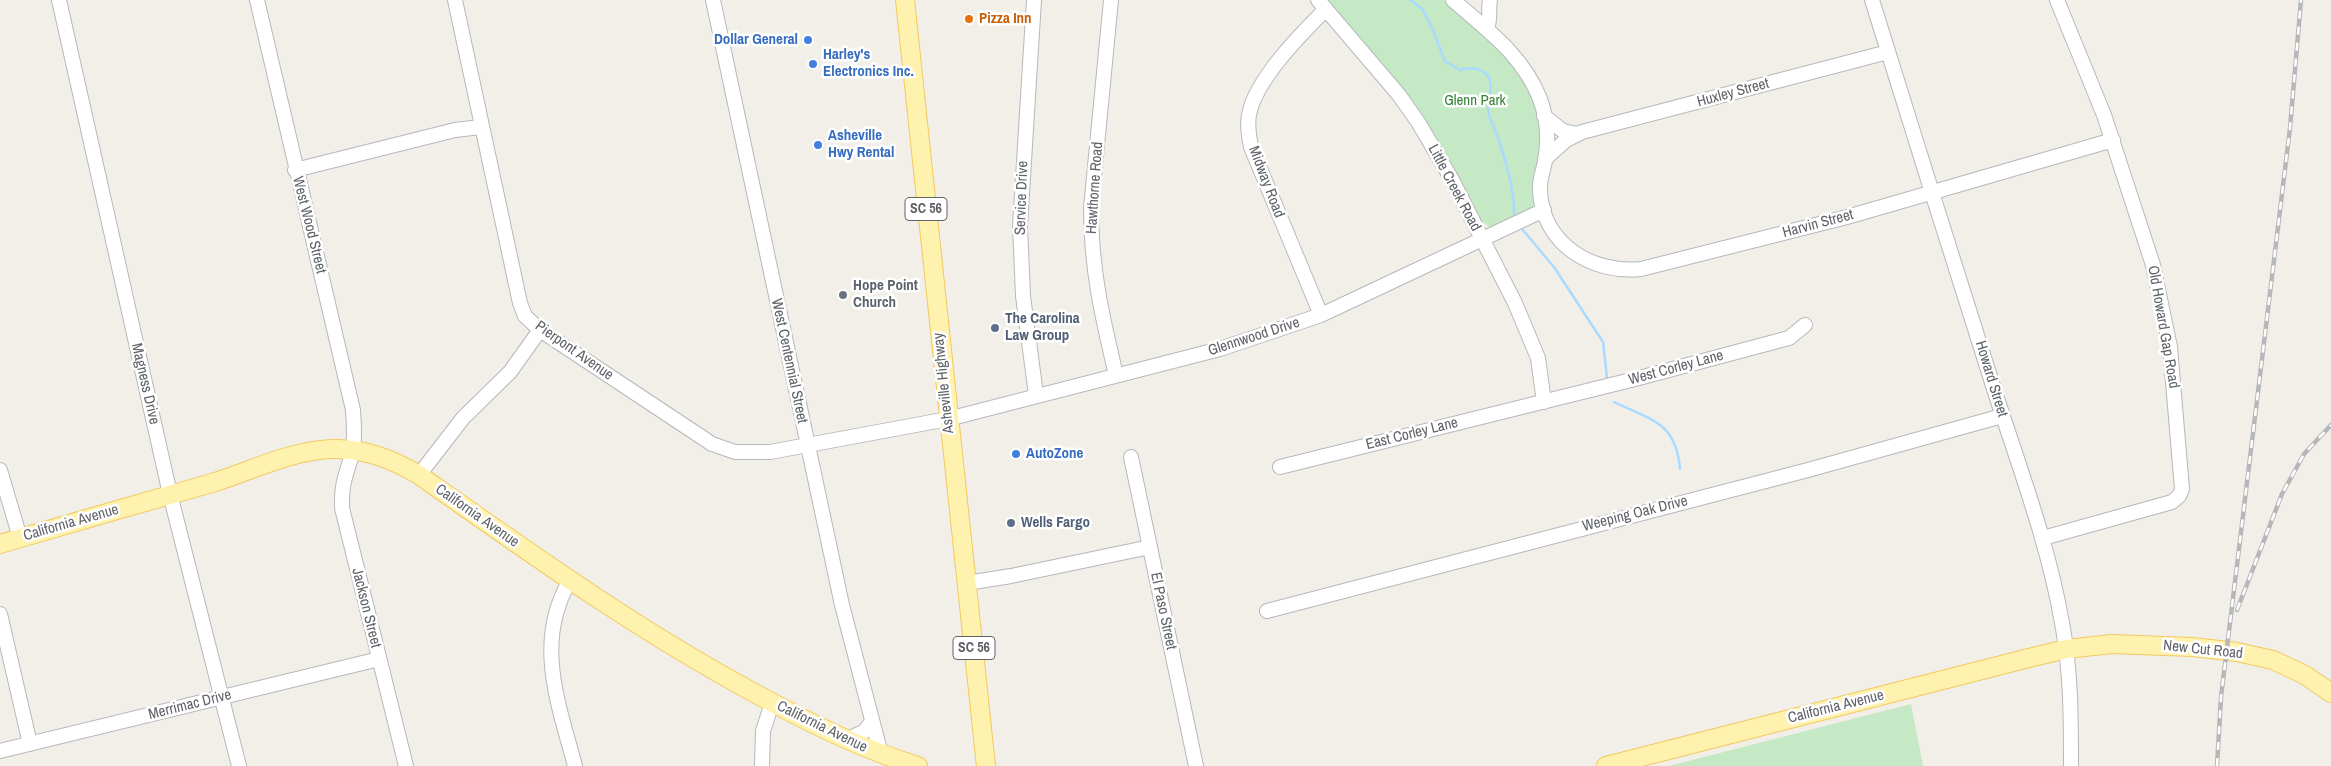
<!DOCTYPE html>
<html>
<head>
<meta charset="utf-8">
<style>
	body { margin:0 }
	canvas { display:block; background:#f1efe8 }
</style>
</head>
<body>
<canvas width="2331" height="766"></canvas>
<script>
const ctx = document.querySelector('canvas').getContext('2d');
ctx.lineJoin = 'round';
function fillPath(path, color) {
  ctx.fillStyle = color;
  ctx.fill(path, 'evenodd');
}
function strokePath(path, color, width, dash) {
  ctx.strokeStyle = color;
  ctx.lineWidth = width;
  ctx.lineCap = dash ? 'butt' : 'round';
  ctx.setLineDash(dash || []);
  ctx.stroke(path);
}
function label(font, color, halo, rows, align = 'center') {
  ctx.font = font + ' "Archivo Narrow",sans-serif';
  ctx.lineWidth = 5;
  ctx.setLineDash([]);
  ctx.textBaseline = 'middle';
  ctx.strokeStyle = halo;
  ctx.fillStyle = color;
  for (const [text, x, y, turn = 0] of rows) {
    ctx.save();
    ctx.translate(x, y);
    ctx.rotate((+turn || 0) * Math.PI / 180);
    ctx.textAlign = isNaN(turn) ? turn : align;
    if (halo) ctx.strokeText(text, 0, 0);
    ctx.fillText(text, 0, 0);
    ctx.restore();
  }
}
const green = new Path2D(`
	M1324 0H1444C1499 50 1562 89 1535 176 1532 184 1537 193 1535 202 1531 218 1504 222 1491 228L1481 221 1442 147 1408 95Z
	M1911 704 1923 766H1669Z`);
const stream = new Path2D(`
	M1411 0 1422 9 1430 23 1445 61 1460 70C1469 67 1481 67 1488 76 1495 88 1485 102 1489 114 1490 120 1494 126 1496 132 1505 158 1515 189 1514 216
	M1522 229 1554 267 1603 342 1607 378
	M1614 402C1651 420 1676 422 1680 469`);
const minor = new Path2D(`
	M59 0 170 494 239 766
	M257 0 353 410C354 423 355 436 353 450 347 474 341 481 342 508L406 766
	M455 0 520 303 525 316 540 330 712 444 735 452H770L948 419 1220 349 1321 315 1544 210
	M713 0 842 605 881 754
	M1034 0 1020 226 1023 296 1036 395
	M1111 0 1091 208C1091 269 1102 316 1116 375
	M1318 0 1399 95 1418 122 1451 178 1515 303 1538 358 1544 402
	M1453 0C1487 30 1523 55 1540 99 1547 118 1549 140 1545 160 1544 170 1539 179 1540 190 1542 244 1592 274 1641 269L1847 217 2113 140
	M1872 0C1910 123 1949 247 1988 370 2014 454 2047 536 2062 623 2071 670 2071 718 2071 766
	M1487 28C1491 20 1488 9 1490 0
	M1544 116 1563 131 1578 134
	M1546 158 1566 140 1582 132 1888 52
	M295 170 455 130 481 127
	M1321 315 1251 147C1249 136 1247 126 1249 115 1255 80 1301 34 1326 9
	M1131 457 1196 766
	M1280 467 1639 378 1789 338 1805 325
	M0 470 20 538
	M419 475 463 418 510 372 540 330
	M2043 538 2172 502 2179 496 2182 489 2170 347 2153 265 2104 115 2057 0
	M570 580C534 642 558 702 575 766
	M967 583 1011 576 1150 547
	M1267 611 1808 470 2002 416
	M0 614 30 744
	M846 740 865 731 872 721
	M0 751 379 659
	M762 766 763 731 772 703`);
const major = new Path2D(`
	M905 0 986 766
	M0 544C71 523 141 503 212 483 251 471 291 450 333 449 363 448 394 460 419 475 527 551 633 627 749 690 804 720 858 748 918 766
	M1606 766 2025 659 2066 649 2112 644 2192 647 2237 652 2273 660 2305 675 2331 693`);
const rail = new Path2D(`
	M2237 610 2282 494 2304 454 2331 425
	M2217 766 2221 697 2290 128 2301 0`);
const markers = [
	[969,19,5,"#e8710a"],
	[808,40,5,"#3f7fe0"],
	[813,64,5,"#3f7fe0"],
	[818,145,5,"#3f7fe0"],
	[843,295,5,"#6b7280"],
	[995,328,5,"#5c6f8a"],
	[1016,454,5,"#3f7fe0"],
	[1011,523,5,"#5c6f8a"]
];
const shields = [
	[926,209,42],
	[974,648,42]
];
const shieldNames = [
	["SC 56",926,209],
	["SC 56",974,648]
];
const foodNames = [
	["Pizza Inn",979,19]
];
const shopNames = [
	["Dollar General",798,40,"right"],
	["Harley's",823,55],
	["Electronics Inc.",823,72],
	["Asheville",828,136],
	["Hwy Rental",828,153],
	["AutoZone",1026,454]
];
const streetNames = [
	["Huxley Street",1733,93,-15],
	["Midway Road",1266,182,69],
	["Hawthorne Road",1095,188,-86],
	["Little Creek Road",1454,188,62],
	["Service Drive",1022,198,-88],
	["Harvin Street",1818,224,-15],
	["West Wood Street",309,225,76],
	["Old Howard Gap Road",2163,327,80],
	["Glennwood Drive",1254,337,-18],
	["Pierpont Avenue",574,351,35],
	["West Centennial Street",789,361,78],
	["West Corley Lane",1676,368,-15],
	["Howard Street",1991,379,73],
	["Asheville Highway",944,383,-96],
	["Magness Drive",145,384,77],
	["East Corley Lane",1412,434,-14],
	["Weeping Oak Drive",1635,514,-14],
	["California Avenue",477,516,35],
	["California Avenue",71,523,-16],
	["Jackson Street",366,608,76],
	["El Paso Street",1163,611,78],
	["New Cut Road",2203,650,6],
	["Merrimac Drive",190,705,-14],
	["California Avenue",1836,707,-14],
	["California Avenue",822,727,26]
];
const parkNames = [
	["Glenn Park",1475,101]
];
const worshipNames = [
	["Hope Point",853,286],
	["Church",853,303]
];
const serviceNames = [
	["The Carolina",1005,319],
	["Law Group",1005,336],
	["Wells Fargo",1021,523]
];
fillPath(green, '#c5e8c5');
strokePath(stream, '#aadaff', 2.5);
strokePath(minor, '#b5b8bc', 16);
strokePath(major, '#f2c960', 20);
strokePath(minor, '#fff', 14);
strokePath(major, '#fff2af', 18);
strokePath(rail, '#b6b7b8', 4.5);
strokePath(rail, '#fff', 2.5, [8]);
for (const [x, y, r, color] of markers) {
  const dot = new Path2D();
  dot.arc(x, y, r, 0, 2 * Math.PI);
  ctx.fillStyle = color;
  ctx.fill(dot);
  strokePath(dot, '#fff', 2);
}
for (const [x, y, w] of shields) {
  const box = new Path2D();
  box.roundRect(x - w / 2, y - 11.5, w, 23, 4);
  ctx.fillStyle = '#fff';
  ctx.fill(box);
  strokePath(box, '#5f6368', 1);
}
label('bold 14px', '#5f6368', null, shieldNames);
label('bold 15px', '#c56008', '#fff', foodNames, 'left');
label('bold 15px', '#366cbe', '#fff', shopNames, 'left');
label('15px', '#5f6368', '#fff', streetNames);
label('15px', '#348238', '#fff', parkNames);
label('bold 15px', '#5b616d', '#fff', worshipNames, 'left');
label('bold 15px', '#4e5e75', '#fff', serviceNames, 'left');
</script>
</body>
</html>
